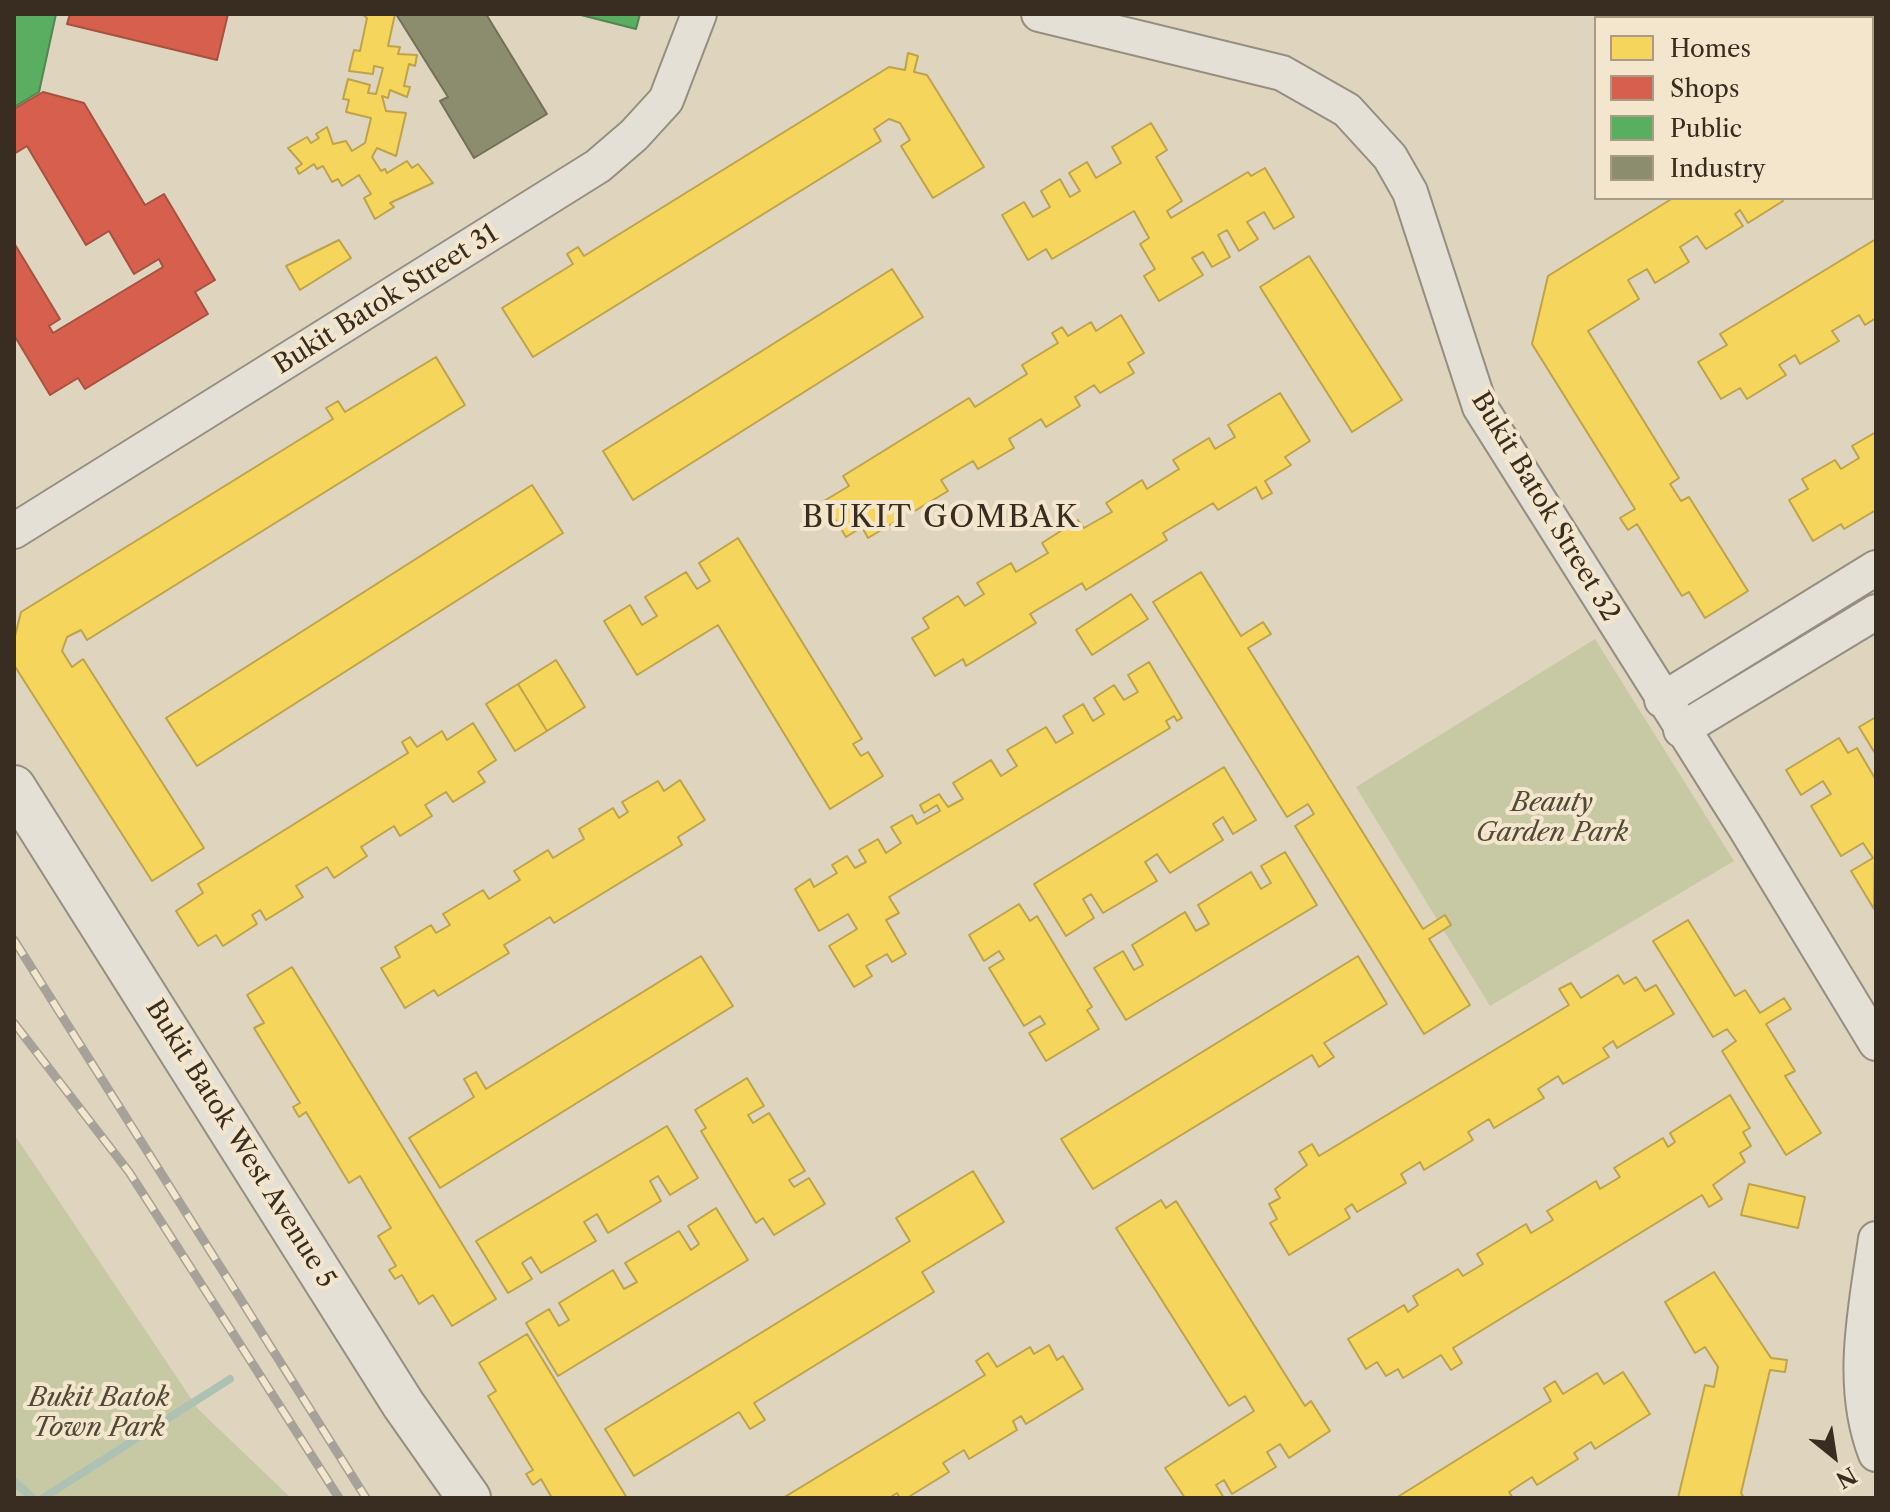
<!DOCTYPE html>
<html>
<head>
<meta charset="utf-8">
<style>
	body { margin:0 }
	#map { position:relative; width:1890px; height:1512px; overflow:hidden; background:#dfd4be; font-family:"Libre Caslon Text",serif }
	canvas { display:block }
	.frame { position:absolute; inset:0; border:16px solid #382d20; pointer-events:none }
	.legend { position:absolute; left:1594px; top:16px; width:280px; height:184px; box-sizing:border-box; background:#f3e6cc; border:2px solid #a89c87; margin:0; padding:10px 14px; list-style:none; font-size:24px; color:#382d20 }
	.legend li { display:flex; align-items:center; gap:16px; height:40px }
	.legend b { width:40px; border:2px solid #a89c87 }
	.north { position:absolute; left:1794px; top:1416px; width:80px; height:80px; -webkit-text-stroke:6px #f3e6cc; paint-order:stroke; rotate:150deg; font-size:22px; font-weight:700; line-height:32px; text-align:center; color:#382d20 }
	.north::after { content:''; display:block; margin:auto; width:28px; height:36px; background:#382d20; clip-path:polygon(50% 0,100% 100%,50% 72%,0 100%) }
</style>
</head>
<body>
<div id="map">
<canvas width="1890" height="1512"></canvas>
<div class="frame"></div>
<ul class="legend">
<li><b style="height:22px;background:#f6d55c"></b>Homes</li>
<li><b style="height:22px;background:#d6604d"></b>Shops</li>
<li><b style="height:22px;background:#5aae61"></b>Public</li>
<li><b style="height:22px;background:#8c8c6e"></b>Industry</li>
</ul>
<div class="north">N</div>
</div>
<script>
const ctx = document.querySelector('canvas').getContext('2d');
ctx.lineJoin = 'round';
function fillPath(path, color) {
  ctx.fillStyle = color;
  ctx.fill(path, 'evenodd');
}
function strokePath(path, color, width, dash) {
  ctx.strokeStyle = color;
  ctx.lineWidth = width;
  ctx.lineCap = dash ? 'butt' : 'round';
  ctx.setLineDash(dash || []);
  ctx.stroke(path);
}
function label(font, color, halo, rows, align = 'center') {
  ctx.font = font + ' "Libre Caslon Text",serif';
  ctx.lineWidth = 8;
  ctx.setLineDash([]);
  ctx.textBaseline = 'middle';
  ctx.strokeStyle = halo;
  ctx.fillStyle = color;
  for (const [text, x, y, turn = 0] of rows) {
    ctx.save();
    ctx.translate(x, y);
    ctx.rotate((+turn || 0) * Math.PI / 180);
    ctx.textAlign = isNaN(turn) ? turn : align;
    if (halo) ctx.strokeText(text, 0, 0);
    ctx.fillText(text, 0, 0);
    ctx.restore();
  }
}
const green = new Path2D(`
	M1595 639 1734 861 1490 1006 1356 787Z
	M14 1134 198 1409 291 1498H14Z`);
const homes = new Path2D(`
	M362 14H395L388 46 400 47 398 54 417 55 415 66 409 64 404 86 410 87 407 97 390 90 388 98 382 96 386 111 406 113 396 156 377 148 372 157 381 171 385 169 387 173 407 161 412 168 418 164 433 183 390 203 394 207 375 219 364 198 371 194 359 175 342 186 338 179 332 182 323 166 317 169 314 164 299 174 296 168 302 164 288 148 307 137 311 143 319 138 316 134 327 127 333 144 346 141 352 151 365 143 371 118 346 112 349 100 343 99 348 79 370 85 368 93 376 94 383 68 374 66 373 74 349 71 354 50 360 51 367 18Z
	M1634 14H1712L1715 18H1636Z
	M1876 41V119L1872 121V44Z
	M908 53 918 56 914 72 927 75 984 167 933 198 901 146 910 140 900 123 889 119 874 129 881 141 533 357 502 308 573 264 567 254 578 247 584 256 889 67 905 70Z
	M1151 123 1167 150 1156 157 1182 201 1167 211 1171 218 1248 172 1251 176 1265 168 1294 217 1274 229 1264 212 1247 222 1258 239 1239 251 1227 230 1218 235 1230 257 1212 267 1203 252 1192 258 1203 275 1159 301 1144 276 1155 269 1140 244 1149 238 1134 211 1052 259 1046 249 1028 260 1002 215 1024 202 1033 217 1050 207 1041 191 1060 179 1070 197 1080 191 1069 173 1087 162 1096 178 1121 163 1112 147Z
	M1673 198H1781L1783 201 1748 223 1740 210 1735 214 1743 226 1706 249 1697 236 1680 247 1689 262 1655 283 1647 269 1628 280 1639 299 1588 331 1679 478 1670 484 1681 501 1689 497 1748 591 1705 618 1689 592 1682 596 1637 524 1628 530 1620 518 1635 509 1532 344 1548 276Z
	M1876 239V318L1865 325 1859 315 1832 331 1839 341 1800 364 1795 355 1779 365 1786 375 1747 399 1740 388 1721 399 1698 362 1727 345 1720 334Z
	M339 240 351 258 300 290 286 266Z
	M1309 256 1402 400 1352 432 1260 287Z
	M892 269 923 317 633 500 603 451Z
	M1121 315 1144 353 1128 363 1134 373 1100 393 1094 385 1075 397 1080 406 1046 427 1041 419 1009 439 1014 448 978 469 973 461 941 480 948 491 913 512 906 501 896 507 903 517 868 538 862 527 846 537 824 501 849 486 843 476 969 398 975 407 1027 374 1022 365 1058 343 1052 333 1062 327 1068 336 1091 322 1096 331Z
	M436 357 465 405 87 640 81 630 67 637 62 651 72 667 83 659 204 848 152 881 14 665V640L21 612 333 419 326 408 338 401 345 412Z
	M1280 393 1310 441 1285 457 1291 465 1265 481 1272 493 1262 499 1256 487 1218 510 1213 503 1163 533 1167 540 1086 590 1082 583 1030 614 1036 623 966 666 963 659 935 676 912 638 929 628 923 618 958 596 965 606 984 594 977 583 1011 563 1016 572 1048 553 1042 543 1078 520 1084 528 1112 512 1106 503 1142 480 1147 489 1179 469 1173 460 1209 438 1215 449 1235 437 1228 425Z
	M1876 432V510L1844 529 1841 524 1813 541 1789 500 1808 489 1802 479 1835 460 1841 469 1859 458 1852 446Z
	M532 485 563 533 197 766 166 718Z
	M738 538 862 739 853 744 861 756 868 752 883 776 830 809 718 625 637 675 604 621 630 605 642 625 657 616 645 597 686 572 697 589 710 581 699 563Z
	M1201 572 1241 636 1263 622 1271 634 1248 648 1423 929 1445 915 1451 925 1429 939 1470 1005 1424 1034 1295 826 1314 814 1308 804 1287 817 1153 602Z
	M1131 594 1148 619 1092 655 1076 630Z
	M556 660 585 707 547 731 518 684Z
	M1149 662 1182 718 1177 721 1174 716 1166 721 1170 728 889 897 899 913 886 920 906 954 892 962 887 954 866 966 872 976 854 987 829 946 857 929 848 914 819 931 795 889 810 879 814 887 837 873 832 865 847 856 855 868 866 862 859 850 878 839 886 853 901 843 891 827 912 815 917 824 940 811 937 805 924 813 920 805 939 794 948 807 963 799 953 783 991 760 1001 776 1017 766 1007 750 1046 727 1056 743 1073 733 1063 716 1083 704 1093 721 1104 714 1094 698 1114 685 1124 700 1138 692 1128 675Z
	M518 684 547 731 515 751 486 704Z
	M1876 717V755L1859 727Z
	M473 723 496 760 478 772 485 782 453 802 446 792 425 805 432 816 400 836 394 826 361 847 367 856 334 878 327 867 296 886 303 897 266 920 260 910 252 915 257 924 223 946 216 935 198 946 176 911 203 893 198 884 408 753 402 742 410 737 417 747 442 731 447 740Z
	M1839 738 1848 753 1857 748 1876 780 1874 909 1851 871 1873 858 1863 843 1841 856 1811 806 1831 794 1823 781 1801 795 1786 770Z
	M1224 767 1256 820 1233 834 1223 817 1213 824 1223 840 1170 873 1157 854 1145 862 1157 881 1103 913 1091 894 1083 899 1094 918 1066 936 1034 884Z
	M680 780 705 820 678 837 682 845 554 923 550 917 504 945 509 953 438 996 434 990 405 1008 381 968 400 957 395 947 431 925 436 933 450 925 443 914 483 890 489 899 520 880 514 871 548 850 553 858 584 839 579 829 613 808 619 818 628 812 622 802 658 781 664 791Z
	M1285 852 1317 905 1126 1020 1094 968 1123 951 1134 970 1143 965 1132 945 1185 912 1196 931 1209 924 1198 905 1251 872 1261 889 1271 883 1261 866Z
	M1019 904 1030 921 1037 916 1092 1007 1087 1010 1099 1029 1046 1061 1029 1033 1045 1024 1040 1016 1024 1026 989 968 1004 959 999 951 984 961 969 935Z
	M1688 920 1735 996 1745 990 1760 1013 1784 998 1791 1009 1766 1024 1795 1071 1785 1076 1821 1133 1786 1155 1722 1051 1736 1041 1727 1029 1713 1037 1653 941Z
	M701 956 733 1006 440 1188 409 1138 474 1097 464 1079 476 1072 486 1089Z
	M1358 956 1387 1004 1324 1043 1334 1057 1319 1067 1312 1055 1093 1189 1061 1139Z
	M292 967 496 1299 452 1326 433 1295 419 1304 402 1275 395 1279 389 1270 396 1266 378 1236 391 1228 360 1176 349 1183 306 1112 299 1117 293 1107 300 1103 254 1028 264 1023 247 995Z
	M1618 975 1624 984 1636 977 1645 991 1656 985 1674 1014 1617 1048 1613 1041 1603 1048 1609 1057 1563 1084 1558 1076 1538 1089 1544 1098 1494 1128 1489 1119 1468 1132 1473 1140 1424 1170 1420 1162 1401 1174 1406 1183 1357 1212 1352 1204 1345 1209 1350 1218 1289 1255 1270 1223 1277 1219 1269 1204 1280 1198 1275 1189 1307 1165 1299 1152 1312 1144 1319 1156 1569 1005 1559 989 1571 983 1581 998Z
	M747 1078 764 1106 748 1115 753 1123 769 1113 805 1171 789 1180 794 1187 809 1178 825 1204 774 1235 763 1218 756 1223 701 1131 706 1128 695 1110Z
	M1730 1095 1750 1128 1743 1132 1751 1146 1740 1153 1745 1162 1713 1185 1722 1199 1709 1207 1702 1195 1453 1348 1462 1363 1451 1370 1441 1355 1403 1378 1398 1369 1386 1376 1377 1362 1366 1369 1348 1339 1404 1305 1408 1312 1418 1305 1413 1296 1458 1269 1463 1276 1483 1264 1477 1254 1526 1224 1531 1233 1553 1220 1547 1211 1596 1181 1600 1189 1620 1177 1614 1168 1663 1138 1668 1147 1675 1142 1670 1133Z
	M667 1126 698 1178 670 1195 658 1176 650 1181 661 1201 608 1233 597 1214 584 1222 596 1241 541 1273 531 1257 522 1263 532 1279 508 1293 476 1241Z
	M973 1171 1004 1222 922 1272 934 1292 754 1403 765 1420 750 1429 739 1412 634 1476 605 1429 910 1241 896 1218Z
	M1749 1184 1805 1197 1798 1228 1741 1215Z
	M1161 1200 1166 1208 1176 1201 1305 1406 1311 1401 1330 1431 1289 1458 1280 1444 1267 1452 1276 1467 1232 1494 1224 1480 1216 1485 1224 1498H1185L1165 1468 1254 1411 1245 1396 1229 1406 1116 1228Z
	M716 1208 748 1260 558 1376 526 1323 549 1309 559 1326 569 1320 559 1303 613 1270 624 1289 637 1282 625 1263 679 1231 691 1250 699 1244 688 1226Z
	M1714 1272 1771 1358 1787 1360 1785 1372 1770 1370 1741 1493 1744 1498H1678L1705 1385 1714 1387 1718 1367 1705 1347 1695 1353 1665 1302Z
	M527 1334 627 1498H552L541 1479 533 1485 526 1474 533 1470 488 1396 496 1391 479 1363Z
	M1049 1345 1057 1360 1063 1356 1083 1389 1026 1424 1021 1416 1013 1421 1017 1430 969 1459 964 1450 943 1463 949 1472 907 1498H900L897 1493 889 1498H783L985 1375 976 1361 988 1353 997 1367 1030 1347 1034 1354Z
	M1623 1372 1650 1414 1595 1449 1591 1442 1574 1453 1578 1459 1537 1485 1532 1477 1509 1492 1513 1498H1396L1551 1401 1544 1388 1555 1381 1563 1394 1597 1373 1604 1384Z`);
const shops = new Path2D(`
	M70 14H228L217 60 67 24Z
	M43 92 84 103 145 205 164 194 215 280 195 292 208 314 85 389 78 378 50 395 14 335V243L60 319 49 326 53 333 163 267 159 259 134 274 109 231 86 245 27 146 14 154V109Z`);
const public = new Path2D(`
	M14 14H56L39 92 14 107Z
	M577 14H640L636 29Z`);
const industry = new Path2D(`
	M396 14H486L547 114 474 158 440 101 448 97Z`);
const stream = new Path2D(`
	M14 1481 32 1498
	M43 1498 230 1379`);
const minor = new Path2D(`
	M1039 14 1282 73 1347 110 1390 157 1410 192 1480 407 1745 827 1876 1043
	M14 531 598 166 634 135 666 100 699 14
	M1662 700 1876 568
	M1681 730 1876 612
	M1876 1239C1866 1309 1849 1385 1876 1454`);
const tertiary = new Path2D(`
	M14 787 403 1404 469 1498`);
const rail = new Path2D(`
	M14 940 366 1498
	M14 1023 129 1172 339 1498`);
const streetNames = [
	["Bukit Batok Street 31",386,300,-32],
	["Bukit Batok Street 32",1545,507,59],
	["Bukit Batok West Avenue 5",240,1144,58]
];
const parkNames = [
	["Beauty",1552,803],
	["Garden Park",1552,833],
	["Bukit Batok",99,1398],
	["Town Park",99,1428]
];
const quarterNames = [
	["BUKIT GOMBAK",941,518]
];
fillPath(green, '#c7c9a4');
fillPath(homes, '#f6d55c');
strokePath(homes, '#bda34a', 2);
fillPath(shops, '#d6604d');
strokePath(shops, '#a75140', 2);
fillPath(public, '#5aae61');
strokePath(public, '#50874e', 2);
fillPath(industry, '#8c8c6e');
strokePath(industry, '#737057', 2);
strokePath(stream, '#aec2b4', 8);
strokePath(minor, '#968f81', 38);
strokePath(tertiary, '#968f81', 46);
strokePath(minor, '#e5e0d5', 34);
strokePath(tertiary, '#e5e0d5', 42);
strokePath(rail, '#a7a299', 9);
strokePath(rail, '#f3e6cc', 6, [18]);
label('26px', '#382d20', '#f3e6cc', streetNames);
label('italic 26px', '#514a36', '#f3e6cc', parkNames);
ctx.letterSpacing = '2px';
label('30px', '#382d20', '#f3e6cc', quarterNames);
ctx.letterSpacing = '0px';
</script>
</body>
</html>
